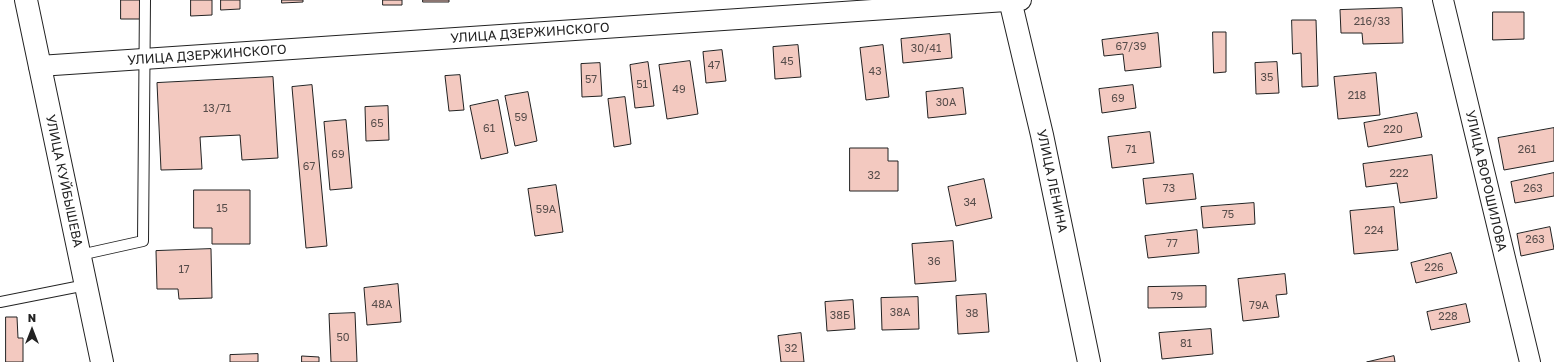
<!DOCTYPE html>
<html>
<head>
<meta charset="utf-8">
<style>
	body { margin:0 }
	#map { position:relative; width:1554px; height:362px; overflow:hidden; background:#fff; font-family:"Golos Text",sans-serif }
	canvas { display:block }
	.north { position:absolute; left:12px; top:310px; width:40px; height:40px; -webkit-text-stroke:3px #fff; paint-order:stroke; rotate:0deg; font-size:11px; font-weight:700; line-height:16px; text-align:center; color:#222 }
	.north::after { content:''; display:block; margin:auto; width:14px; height:18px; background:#222; clip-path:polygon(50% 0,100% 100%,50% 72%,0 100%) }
</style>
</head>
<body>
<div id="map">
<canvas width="1554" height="362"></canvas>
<div class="north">N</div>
</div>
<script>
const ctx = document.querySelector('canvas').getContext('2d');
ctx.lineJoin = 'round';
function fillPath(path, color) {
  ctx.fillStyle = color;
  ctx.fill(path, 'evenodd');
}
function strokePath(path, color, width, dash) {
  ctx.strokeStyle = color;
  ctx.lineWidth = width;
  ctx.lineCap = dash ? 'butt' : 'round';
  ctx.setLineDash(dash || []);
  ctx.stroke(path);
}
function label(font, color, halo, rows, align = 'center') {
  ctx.font = font + ' "Golos Text",sans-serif';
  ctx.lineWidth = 3;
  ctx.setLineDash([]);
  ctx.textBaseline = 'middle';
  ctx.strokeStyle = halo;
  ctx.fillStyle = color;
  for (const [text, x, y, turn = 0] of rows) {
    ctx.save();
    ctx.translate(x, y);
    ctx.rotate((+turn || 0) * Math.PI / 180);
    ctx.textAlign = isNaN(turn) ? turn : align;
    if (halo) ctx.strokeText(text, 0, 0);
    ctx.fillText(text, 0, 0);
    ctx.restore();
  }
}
const building = new Path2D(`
	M121 0H140V19H121Z
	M191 0H212V15L191 16Z
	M221 0H240V9L221 10Z
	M282 0H303V2L282 3Z
	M383 0H402V5H383Z
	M423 0H449V2H423Z
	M1402 8 1403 43 1363 44 1362 33H1341L1340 10Z
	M1493 12H1524V39L1493 40Z
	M1292 20H1316L1318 86 1302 87 1301 53 1293 54Z
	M1213 32H1226V72L1214 73Z
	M1158 33 1161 67 1125 71 1123 54 1104 56 1102 40Z
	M950 34 952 58 903 63 901 39Z
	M798 45 801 77 775 79 773 47Z
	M883 45 889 97 866 100 860 48Z
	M722 50 726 81 706 83 703 52Z
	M690 61 698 114 667 119 659 65Z
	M648 62 654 106 635 108 630 65Z
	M1277 62 1279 93 1256 94 1255 63Z
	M600 63 602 96 582 97 581 64Z
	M1376 73 1380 115 1338 119 1334 77Z
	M460 75 464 110 449 111 445 76Z
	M273 77 278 158 242 160 240 135 200 137 202 169 161 170 157 83Z
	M312 85 327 246 306 248 292 87Z
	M1133 85 1136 108 1102 113 1099 89Z
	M963 88 966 114 928 118 926 92Z
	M528 92 537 141 515 146 505 96Z
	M625 97 631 144 614 147 608 99Z
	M498 100 508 153 481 159 470 106Z
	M388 106 389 140 366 141 365 107Z
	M1417 113 1422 137 1368 147 1364 123Z
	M346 120 352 188 330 190 324 122Z
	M1554 128V161L1504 170 1498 138Z
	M1150 132 1154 163 1112 168 1108 137Z
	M850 148H888V161H898V191H850Z
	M1432 155 1437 198 1400 203 1397 183 1366 187 1363 164Z
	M1554 173V196L1515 203 1511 182Z
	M1193 174 1196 199 1146 204 1143 179Z
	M984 179 992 218 956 226 948 187Z
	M556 185 563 232 535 236 528 189Z
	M194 190H250V244H212V228H194Z
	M1254 203 1255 224 1203 228 1201 207Z
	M1394 207 1398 250 1354 254 1350 211Z
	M1550 227 1554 249 1521 256 1517 234Z
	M1197 230 1199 253 1148 258 1145 236Z
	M953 241 956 281 915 284 912 244Z
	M211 249 212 298 179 299 178 289H157L156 251Z
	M1451 253 1457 273 1416 283 1411 263Z
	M1285 274 1287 294 1276 295 1279 317 1243 321 1238 279Z
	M398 284 401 322 367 325 364 288Z
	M1206 286V307L1148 308V287Z
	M986 294 989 332 958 334 956 296Z
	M918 297 919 329 882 330 881 298Z
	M853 300 855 329 827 331 825 302Z
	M1466 304 1470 322 1431 330 1427 312Z
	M355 313 357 362H331L329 314Z
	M6 317H17L18 338H23V362H6Z
	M1211 329 1213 354 1162 359 1159 333Z
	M801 333 804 362H781L778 336Z
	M258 354V362H230V355Z
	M302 356 319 357V362H302Z
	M1394 356 1395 362H1367Z`);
const lane = new Path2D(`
	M80 255 143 241 145 0
	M0 302 86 285`);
const street = new Path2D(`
	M1443 0 1530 362
	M39 66 1021 0`);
const secondary = new Path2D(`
	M26 0 102 362
	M1010 0 1042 135 1089 362`);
const numberNames = [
	["216/33",1372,22],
	["67/39",1131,47],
	["30/41",926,49],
	["45",787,62],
	["47",714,66],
	["43",875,72],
	["35",1267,78],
	["57",591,80],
	["51",642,85],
	["49",679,90],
	["218",1357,96],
	["69",1118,99],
	["30А",946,103],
	["13/71",217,109],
	["59",521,118],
	["65",377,124],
	["61",489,129],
	["220",1393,130],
	["71",1131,150],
	["261",1527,150],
	["69",338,155],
	["67",309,167],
	["222",1399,174],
	["32",874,176],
	["73",1169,189],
	["263",1533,189],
	["34",970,203],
	["15",222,209],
	["59А",546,210],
	["75",1228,215],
	["224",1374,231],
	["263",1535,240],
	["77",1172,244],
	["36",934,262],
	["226",1434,268],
	["17",184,270],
	["79",1177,297],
	["48А",382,305],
	["79А",1259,306],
	["38А",900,313],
	["38",972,314],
	["38Б",840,316],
	["228",1448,317],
	["50",343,338],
	["81",1186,344],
	["32",791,349]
];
const streetNames = [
	["УЛИЦА ДЗЕРЖИНСКОГО",530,33,-4],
	["УЛИЦА ДЗЕРЖИНСКОГО",207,55,-4],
	["УЛИЦА КУЙБЫШЕВА",64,181,78],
	["УЛИЦА ЛЕНИНА",1052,181,78],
	["УЛИЦА ВОРОШИЛОВА",1486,181,77]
];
fillPath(building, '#f3c9c0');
strokePath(building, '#222', 1);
strokePath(lane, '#222', 12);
strokePath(street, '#222', 22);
strokePath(secondary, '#222', 24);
strokePath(lane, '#fff', 10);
strokePath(street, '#fff', 20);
strokePath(secondary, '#fff', 22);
label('11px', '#564c4a', null, numberNames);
label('13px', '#222', '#fff', streetNames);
</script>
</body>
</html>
